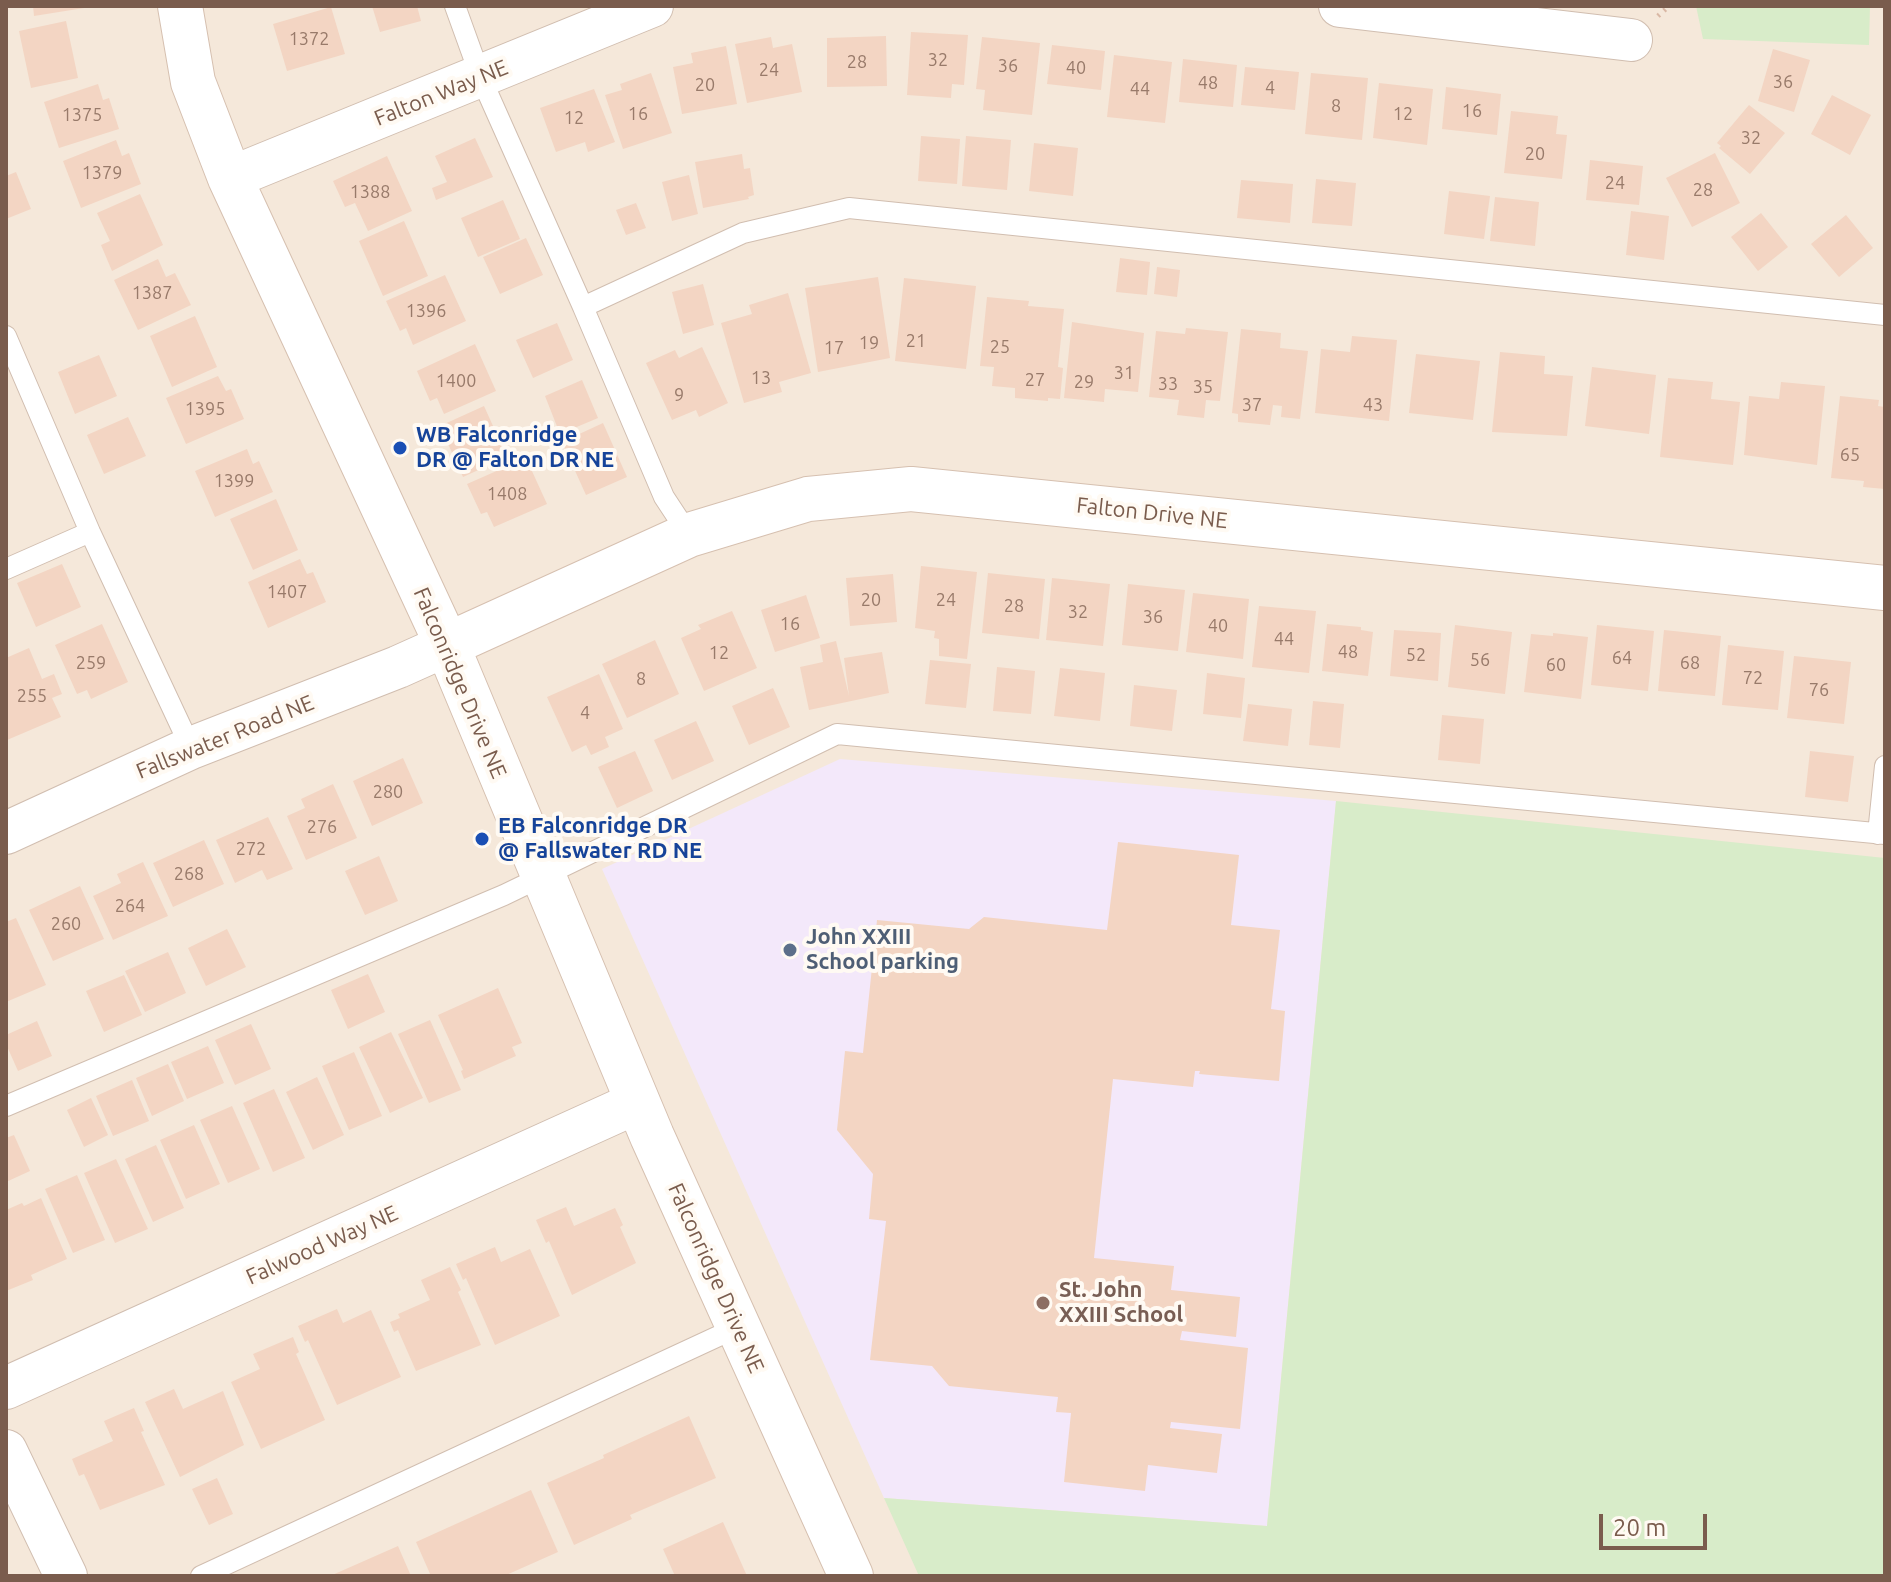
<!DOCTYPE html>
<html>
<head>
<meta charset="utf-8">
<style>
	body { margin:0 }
	#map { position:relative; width:1891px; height:1582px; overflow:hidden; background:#fdf6ec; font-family:Ubuntu,sans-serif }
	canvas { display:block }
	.frame { position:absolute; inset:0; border:8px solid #7a5c4d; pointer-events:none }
	.scale { position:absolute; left:1599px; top:1514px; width:108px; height:36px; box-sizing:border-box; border:4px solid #7a5c4d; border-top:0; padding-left:10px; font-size:24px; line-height:28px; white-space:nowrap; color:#7a5c4d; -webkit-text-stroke:6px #fffaf3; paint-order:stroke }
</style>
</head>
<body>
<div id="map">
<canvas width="1891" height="1582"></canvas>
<div class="frame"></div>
<div class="scale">20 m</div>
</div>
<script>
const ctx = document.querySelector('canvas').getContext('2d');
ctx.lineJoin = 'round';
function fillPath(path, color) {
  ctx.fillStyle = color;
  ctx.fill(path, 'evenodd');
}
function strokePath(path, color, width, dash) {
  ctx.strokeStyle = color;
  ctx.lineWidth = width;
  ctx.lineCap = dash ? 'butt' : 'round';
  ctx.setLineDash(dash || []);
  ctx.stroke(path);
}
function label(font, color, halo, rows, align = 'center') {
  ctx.font = font + ' Ubuntu,sans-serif';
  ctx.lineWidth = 8;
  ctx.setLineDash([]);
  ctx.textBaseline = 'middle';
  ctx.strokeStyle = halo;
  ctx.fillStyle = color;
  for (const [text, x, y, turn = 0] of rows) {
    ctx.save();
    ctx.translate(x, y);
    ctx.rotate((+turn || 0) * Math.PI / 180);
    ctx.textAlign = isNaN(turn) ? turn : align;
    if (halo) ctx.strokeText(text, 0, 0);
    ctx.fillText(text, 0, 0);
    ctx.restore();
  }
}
const residential = new Path2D(`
	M6 6H1885V1576H6Z`);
const education = new Path2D(`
	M840 759 1336 801 1267 1526 884 1498 602 869Z`);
const green = new Path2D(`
	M1696 6H1870L1869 45 1703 39Z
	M1336 801 1885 858V1576H919L884 1498 1267 1526Z`);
const building = new Path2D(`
	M33 6H84V8L34 16Z
	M372 6H417L421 21 380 32Z
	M331 7 345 54 287 71 273 24Z
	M66 21 78 78 31 88 19 31Z
	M911 32 968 35 964 85 952 84 951 98 907 95Z
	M886 36 887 86 827 87V38Z
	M771 37 773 48 792 44 802 92 747 103 735 44Z
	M982 37 1040 43 1032 115 983 110 985 90 976 89Z
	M1052 45 1105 51 1101 90 1047 84Z
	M726 46 737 104 682 114 673 67 693 63 691 53Z
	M1773 49 1810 60 1794 112 1758 101Z
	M1114 55 1172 62 1165 123 1107 117Z
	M1183 59 1237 65 1233 107 1179 102Z
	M1245 67 1299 72 1295 110 1241 105Z
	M651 73 672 133 623 149 605 95 622 90 620 84Z
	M1311 73 1368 78 1362 140 1305 134Z
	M1379 83 1433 89 1427 145 1373 138Z
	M98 84 103 100 109 98 119 129 59 148 44 102Z
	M1446 87 1501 94 1497 135 1442 129Z
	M594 89 615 142 588 152 585 142 556 152 540 108Z
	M1832 95 1871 115 1850 155 1811 134Z
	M1749 105 1785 133 1750 174 1719 148 1721 146 1717 143Z
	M1511 111 1558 116 1556 134 1567 135 1562 179 1504 173Z
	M921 136 960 139 957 184 918 181Z
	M966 136 1011 140 1007 190 962 186Z
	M475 138 493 177 436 200 432 188 447 182 435 156Z
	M116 140 122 156 129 153 141 184 81 208 63 161Z
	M1034 143 1078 148 1073 196 1029 191Z
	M1715 153 1740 203 1692 227 1666 178Z
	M742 154 744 169 750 168 754 195 748 197 749 199 703 208 695 162Z
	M387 156 412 211 368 231 355 203 345 207 333 181Z
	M1590 160 1643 166 1639 205 1586 200Z
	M16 172 31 209 6 219V176Z
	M689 175 698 214 672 221 662 182Z
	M1316 179 1356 183 1352 226 1312 223Z
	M1241 180 1293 184 1290 223 1237 218Z
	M1449 191 1490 196 1484 239 1444 234Z
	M140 194 163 245 112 271 101 245 110 241 97 213Z
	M1495 197 1539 202 1535 246 1490 241Z
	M503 200 520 239 478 257 461 218Z
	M636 203 646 228 626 235 616 210Z
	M1631 211 1669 216 1664 260 1626 255Z
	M1761 213 1788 247 1758 271 1731 237Z
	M1846 215 1873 248 1839 277 1811 244Z
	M404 221 428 276 383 296 359 241Z
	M526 238 543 275 500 294 483 257Z
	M1120 258 1150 262 1147 295 1116 292Z
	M158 259 166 277 175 273 191 305 138 330 114 280Z
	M1157 267 1180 270 1177 297 1154 294Z
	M445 275 466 321 413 345 406 328 400 331 386 301Z
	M878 277 890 358 818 372 805 288Z
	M904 278 976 286 966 369 895 361Z
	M703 284 714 325 683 334 672 292Z
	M788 293 811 373 779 382 782 392 744 403 721 323 752 314 749 305Z
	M987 297 1029 301 1028 306 1064 309 1058 367 1063 368 1060 399 1048 398V401L1015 398V388L992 386 994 367 980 366Z
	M195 316 217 367 172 387 150 336Z
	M1072 322 1144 333 1138 392 1105 389 1104 402 1064 398Z
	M557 323 573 360 533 378 516 340Z
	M1186 328 1228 332 1220 401 1206 400 1204 418 1177 415 1179 400 1149 397 1156 331 1185 334Z
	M1241 329 1281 333 1280 348 1308 351 1300 419 1281 417 1282 406 1273 405 1270 425 1238 422V414L1232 413Z
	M1352 336 1397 340 1389 421 1315 413 1321 349 1350 352Z
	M475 344 496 391 444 414 437 398 430 401 417 371Z
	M702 347 728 403 699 417 696 410 672 420 646 363 675 350 679 358Z
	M1500 352 1545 356 1544 374 1573 376 1567 436 1492 432Z
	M1416 354 1480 361 1473 420 1409 413Z
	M99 355 117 396 75 414 58 372Z
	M1592 367 1656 375 1649 434 1585 426Z
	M218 376 226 391 231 389 244 419 186 444 166 398Z
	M1668 378 1713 382 1711 399 1740 402 1733 465 1660 457Z
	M582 380 598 418 560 434 545 396Z
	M1781 382 1825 386 1817 465 1744 455 1749 396 1779 399Z
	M1840 396 1879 400 1878 406 1885 407V489L1863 487 1864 481 1831 478Z
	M484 406 507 457 463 477 440 426Z
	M128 417 146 456 104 474 87 435Z
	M603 423 627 477 586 495 562 442Z
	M247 449 253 464 259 461 273 492 215 517 195 471Z
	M526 458 547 504 494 527 487 512 481 514 467 484Z
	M276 499 298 550 253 570 230 519Z
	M300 559 307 574 313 572 326 602 268 628 248 582Z
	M62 564 81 607 36 627 17 583Z
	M921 566 977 572 967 659 939 656V639L934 638 935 631 915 628Z
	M988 573 1045 579 1039 639 982 633Z
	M893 574 897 622 850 626 846 578Z
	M1052 578 1110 584 1103 646 1046 640Z
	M1128 584 1185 590 1178 651 1122 645Z
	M1193 593 1249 599 1243 659 1186 652Z
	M806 595 820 638 775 652 761 610Z
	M1259 606 1316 611 1309 673 1252 667Z
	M732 611 757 668 704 691 681 638 701 629 698 625Z
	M102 624 128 682 91 699 87 690 77 694 55 645Z
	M1327 624 1361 627V630L1373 632 1368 676 1322 671Z
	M1455 625 1512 632 1505 694 1448 687Z
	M1597 625 1654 631 1648 691 1591 685Z
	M1394 630 1441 633 1438 681 1390 676Z
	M1664 630 1721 636 1715 696 1658 691Z
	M1553 633 1588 637 1581 699 1524 692 1531 634 1553 636Z
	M655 640 679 694 627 718 602 664Z
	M836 641 849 696 844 658 882 652 889 693 809 710 800 667 823 662 820 645Z
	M1728 645 1784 651 1778 710 1722 705Z
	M29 648 42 679 54 674 62 694 52 698 61 717 7 740 6 658Z
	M1794 656 1851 662 1844 724 1787 718Z
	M930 660 971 664 966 708 925 704Z
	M997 667 1035 671 1031 714 993 711Z
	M1060 668 1105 673 1100 721 1054 716Z
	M1207 673 1245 678 1241 718 1203 714Z
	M599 674 623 729 605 737 609 747 591 755 586 745 572 752 547 697Z
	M1134 685 1177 690 1172 731 1130 726Z
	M773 688 790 727 749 745 732 706Z
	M1313 701 1344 704 1340 748 1309 745Z
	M1248 704 1292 709 1288 746 1243 741Z
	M1442 715 1484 719 1480 764 1438 760Z
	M696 721 714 761 672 780 654 740Z
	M635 751 653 791 617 808 598 767Z
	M1810 751 1854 756 1848 802 1805 797Z
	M403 758 423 803 372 826 353 781Z
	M333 784 357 838 306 860 287 816 305 808 301 799Z
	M268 817 293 869 267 880 262 870 235 883 216 840Z
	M204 840 224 884 173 907 153 863Z
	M1118 842 1239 855 1231 925 1280 930 1271 1009 1285 1011 1279 1081 1199 1074 1200 1071H1195L1193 1087 1113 1079 1094 1258 1174 1266 1171 1290 1240 1297 1236 1337 1182 1331 1180 1340 1248 1348 1240 1429 1171 1422 1170 1428 1222 1434 1217 1473 1148 1465 1145 1491 1064 1482 1071 1413 1056 1412 1058 1397 949 1386 932 1366 870 1360 886 1221 869 1219 873 1174 837 1130 845 1051 863 1053 877 920 969 929 984 917 1107 930Z
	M379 856 398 901 365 915 345 871Z
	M143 862 168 916 113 940 93 896 121 883 117 874Z
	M80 886 104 939 53 961 29 910Z
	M16 918 46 985 6 1002V922Z
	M227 929 246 967 206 986 188 948Z
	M168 952 186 993 145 1012 125 971Z
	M368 974 385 1012 348 1029 331 990Z
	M124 975 142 1015 104 1032 86 991Z
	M498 988 522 1043 512 1047 516 1056 464 1079 461 1071 463 1070 438 1015Z
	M430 1020 461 1090 429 1103 398 1034Z
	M37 1021 52 1056 18 1071 6 1044V1035Z
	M251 1024 271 1069 235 1085 215 1040Z
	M391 1032 423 1098 390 1113 359 1047Z
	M208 1046 224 1083 187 1099 171 1062Z
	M354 1052 382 1116 349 1130 322 1066Z
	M168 1064 184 1101 152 1116 136 1078Z
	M317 1077 344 1135 313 1150 286 1092Z
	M132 1080 149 1121 113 1136 96 1096Z
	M274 1089 305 1158 273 1172 243 1103Z
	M91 1098 108 1135 84 1147 67 1110Z
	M232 1106 260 1169 228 1183 200 1120Z
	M194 1125 220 1184 186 1199 160 1140Z
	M14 1135 30 1171 6 1182V1138Z
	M156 1145 184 1208 153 1222 125 1159Z
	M116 1159 148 1229 115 1243 84 1173Z
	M77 1175 105 1240 73 1253 45 1189Z
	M41 1198 67 1259 31 1275 33 1280 6 1291V1210L22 1203 24 1206Z
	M566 1207 574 1226 615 1208 623 1225 620 1227 636 1263 572 1295 549 1241 546 1243 536 1220Z
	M495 1247 501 1262 530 1249 560 1316 495 1345 466 1278 463 1280 456 1264Z
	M450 1267 461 1290 458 1292 481 1345 416 1371 398 1330 394 1332 390 1322 400 1318 398 1314 430 1300 421 1280Z
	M337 1309 343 1323 371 1310 401 1377 337 1405 308 1340 305 1342 298 1326Z
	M293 1337 299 1352 296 1354 325 1420 261 1449 231 1382 260 1369 253 1354Z
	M174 1389 183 1409 223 1391 244 1445 180 1477 145 1402Z
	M134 1408 144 1431 141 1432 165 1485 100 1510 84 1474 79 1476 72 1459 113 1441 104 1421Z
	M689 1416 716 1478 630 1515 632 1519 574 1545 547 1483 604 1458 603 1455Z
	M217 1478 233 1514 209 1525 192 1489Z
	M531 1490 558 1552 504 1576H431L416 1542Z
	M723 1522 747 1576H675L663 1549Z
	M398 1546 411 1576H330Z`);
const path = new Path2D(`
	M1658 16 1669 6`);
const lane = new Path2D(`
	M455 6 481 78 583 307 743 233 849 208 1885 315
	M583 307 664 497 689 535
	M6 336 90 532 191 748
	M6 569 90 532
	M1878 834 1885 766
	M6 1106 504 895 837 734 1885 834
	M201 1576 738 1327`);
const street = new Path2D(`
	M1340 6 1631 40
	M230 178 652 6
	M6 833 191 748 398 667 447 645
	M6 1388 638 1102
	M6 1451 66 1576`);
const secondary = new Path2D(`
	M180 6 193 82 230 178 447 645 652 1136 851 1576
	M447 645 689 535 808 499 911 489 1885 588`);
const markers = [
	[400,448,8,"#1a4fb4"],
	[482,839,8,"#1a4fb4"],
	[790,950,8,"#5c6f8a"],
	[1043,1303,8,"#8d6e63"]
];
const numberNames = [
	["1372",309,39],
	["32",938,60],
	["28",857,62],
	["36",1008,66],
	["40",1076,68],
	["24",769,70],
	["36",1783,82],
	["48",1208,83],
	["20",705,85],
	["4",1270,88],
	["44",1140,89],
	["8",1336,106],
	["16",1472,111],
	["16",638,114],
	["12",1403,114],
	["1375",82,115],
	["12",574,118],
	["32",1751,138],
	["20",1535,154],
	["1379",102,173],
	["24",1615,183],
	["28",1703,190],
	["1388",370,192],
	["1387",152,293],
	["1396",426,311],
	["21",916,341],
	["19",869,343],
	["25",1000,347],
	["17",834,348],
	["31",1124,373],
	["13",761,378],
	["27",1035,380],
	["1400",456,381],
	["29",1084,382],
	["33",1168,384],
	["35",1203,387],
	["9",679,395],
	["37",1252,405],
	["43",1373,405],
	["1395",205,409],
	["65",1850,455],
	["1399",234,481],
	["1408",507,494],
	["1407",287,592],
	["20",871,600],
	["24",946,600],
	["28",1014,606],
	["32",1078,612],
	["36",1153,617],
	["16",790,624],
	["40",1218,626],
	["44",1284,639],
	["48",1348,652],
	["12",719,653],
	["52",1416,655],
	["64",1622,658],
	["56",1480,660],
	["259",91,663],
	["68",1690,663],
	["60",1556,665],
	["72",1753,678],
	["8",641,679],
	["76",1819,690],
	["255",32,696],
	["4",585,713],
	["280",388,792],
	["276",322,827],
	["272",251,849],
	["268",189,874],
	["264",130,906],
	["260",66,924]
];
const streetNames = [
	["Falton Way NE",441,93,-22],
	["Falton Drive NE",1152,513,6],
	["Falconridge Drive NE",460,683,67],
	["Fallswater Road NE",225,737,-22],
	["Falwood Way NE",322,1245,-24],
	["Falconridge Drive NE",716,1278,66]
];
const transitNames = [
	["WB Falconridge",416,435],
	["DR @ Falton DR NE",416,460],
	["EB Falconridge DR",498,826],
	["@ Fallswater RD NE",498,851]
];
const serviceNames = [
	["John XXIII",806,937],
	["School parking",806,962]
];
const educationNames = [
	["St. John",1059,1290],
	["XXIII School",1059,1315]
];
fillPath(residential, '#f5e8da');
fillPath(education, '#f3e8fa');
fillPath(green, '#d8ecc9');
fillPath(building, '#f3d5c3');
strokePath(lane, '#d1beb0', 22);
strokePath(street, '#d1beb0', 44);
strokePath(secondary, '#d6c0b0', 46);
strokePath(path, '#d9b8a5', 5, [2, 6]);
strokePath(lane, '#fff', 20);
strokePath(street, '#fff', 42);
strokePath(secondary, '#fff', 44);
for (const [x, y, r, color] of markers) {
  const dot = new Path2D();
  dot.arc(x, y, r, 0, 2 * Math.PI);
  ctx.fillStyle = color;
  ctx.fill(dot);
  strokePath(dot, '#fffaf3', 3);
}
label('18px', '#987a6a', null, numberNames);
label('22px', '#7a5c4d', '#fffaf3', streetNames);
label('bold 22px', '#164399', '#fffaf3', transitNames, 'left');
label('bold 22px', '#4e5e75', '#fffaf3', serviceNames, 'left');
label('bold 22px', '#785e54', '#fffaf3', educationNames, 'left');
</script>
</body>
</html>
